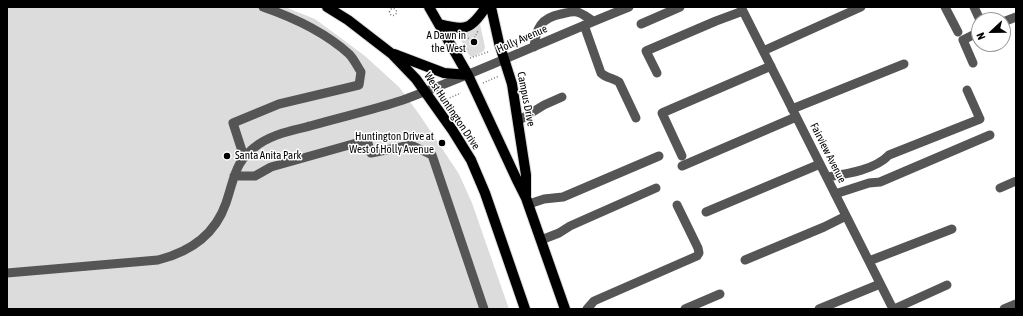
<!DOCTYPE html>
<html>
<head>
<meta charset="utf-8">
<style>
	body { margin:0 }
	#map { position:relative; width:1023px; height:316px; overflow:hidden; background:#fff; font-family:"Asap Condensed",sans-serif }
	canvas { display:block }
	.frame { position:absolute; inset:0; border:8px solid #000; pointer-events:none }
	.north { position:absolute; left:971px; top:12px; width:40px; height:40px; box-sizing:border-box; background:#fff; border:1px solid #999; border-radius:50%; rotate:248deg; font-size:11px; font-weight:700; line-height:16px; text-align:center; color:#000 }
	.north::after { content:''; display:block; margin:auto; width:14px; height:18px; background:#000; clip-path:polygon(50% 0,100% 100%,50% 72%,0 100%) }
</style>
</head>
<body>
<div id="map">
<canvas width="1023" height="316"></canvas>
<div class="frame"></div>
<div class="north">N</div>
</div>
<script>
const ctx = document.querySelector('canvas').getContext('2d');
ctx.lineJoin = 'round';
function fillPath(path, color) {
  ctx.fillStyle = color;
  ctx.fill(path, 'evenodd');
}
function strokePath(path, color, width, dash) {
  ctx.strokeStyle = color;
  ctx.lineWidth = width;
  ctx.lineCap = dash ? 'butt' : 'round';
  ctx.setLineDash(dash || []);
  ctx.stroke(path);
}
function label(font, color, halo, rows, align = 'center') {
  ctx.font = font + ' "Asap Condensed",sans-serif';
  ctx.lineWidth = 3;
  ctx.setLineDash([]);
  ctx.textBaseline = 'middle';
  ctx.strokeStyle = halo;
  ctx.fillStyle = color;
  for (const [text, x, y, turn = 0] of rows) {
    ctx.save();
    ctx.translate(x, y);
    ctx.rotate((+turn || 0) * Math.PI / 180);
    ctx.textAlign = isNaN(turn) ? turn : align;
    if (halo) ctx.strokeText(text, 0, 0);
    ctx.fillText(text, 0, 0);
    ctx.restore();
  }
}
const green = new Path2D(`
	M7 7H285L315 19 365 56 399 87 419 114 459 174 472 203 509 309H7Z
	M480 24 485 47 484 51 472 57 469 55 457 33C466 32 473 30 480 24Z`);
const path = new Path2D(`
	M389.5 12a3.5 3.5 0 1 1 7 0a3.5 3.5 0 1 1-7 0Z
	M465 37 475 41V43L472 42C474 38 476 35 478 31
	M470 58 488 52
	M483 83 499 76
	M447 99 461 93`);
const minor = new Path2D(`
	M741 7 893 309
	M945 7 958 32
	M974 7 980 20
	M1003 22 1016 17
	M641 24 680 7
	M584 25 601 73C606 78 613 78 619 82L636 118
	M534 47C536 28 541 18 561 14 566 13 572 11 577 12 582 13 588 18 593 21
	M763 51 861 7
	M973 63 963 40 979 32
	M657 73 646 51 716 21 743 11
	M792 109 904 64
	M518 121 544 105 562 97
	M682 156 662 113 771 66
	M244 157 233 123 279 104 359 85 361 72C357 66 354 59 349 54 326 33 292 17 263 7
	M682 166 796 117
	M234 176H255L271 167 367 140 371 153 411 145 432 155 484 309
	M827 177C846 174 875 170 889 155L980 119 967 90
	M1000 188 1016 181
	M835 194 869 183 880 182 990 135
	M529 204 544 199 563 197 659 156
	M706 212 820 164
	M541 240 559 233 570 226 588 218 656 188
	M745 260 824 227 846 216
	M869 261 952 229
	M7 273 158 260C190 252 215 235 226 203 235 177 234 161 259 144 274 134 293 130 310 126 341 117 373 110 403 100 480 72 553 37 629 7
	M587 309 594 301 697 256 699 253 698 248 677 205
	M685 309 720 294
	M819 309 880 284
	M894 309 947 285
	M1004 309 1016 304`);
const major = new Path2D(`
	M327 7 348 20 392 54 416 79 453 131 471 160 485 193 525 309
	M429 7 468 75 516 178 526 198 565 309
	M491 7 499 43 512 84 526 175V196
	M439 24C466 31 470 30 486 7
	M394 54 444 73 468 75`);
const markers = [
	[474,42,4,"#000"],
	[442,143,4,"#000"],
	[227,156,4,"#000"]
];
const poiNames = [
	["A Dawn in",466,36],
	["the West",466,49],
	["Huntington Drive at",434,137],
	["West of Holly Avenue",434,150],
	["Santa Anita Park",235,156,"left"]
];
const streetNames = [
	["Holly Avenue",522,39,-24],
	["Campus Drive",526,99,79],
	["West Huntington Drive",452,111,56],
	["Fairview Avenue",828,153,63]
];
fillPath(green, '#dcdcdc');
strokePath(major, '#dbdbdb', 12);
strokePath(path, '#777', 1.5, [1, 2]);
strokePath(minor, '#555', 9);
strokePath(major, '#000', 10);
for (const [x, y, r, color] of markers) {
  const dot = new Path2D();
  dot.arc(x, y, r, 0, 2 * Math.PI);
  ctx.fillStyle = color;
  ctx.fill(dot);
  strokePath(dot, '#fff', 1.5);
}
label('11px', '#000', '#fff', poiNames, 'right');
label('11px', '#000', '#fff', streetNames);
</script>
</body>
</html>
